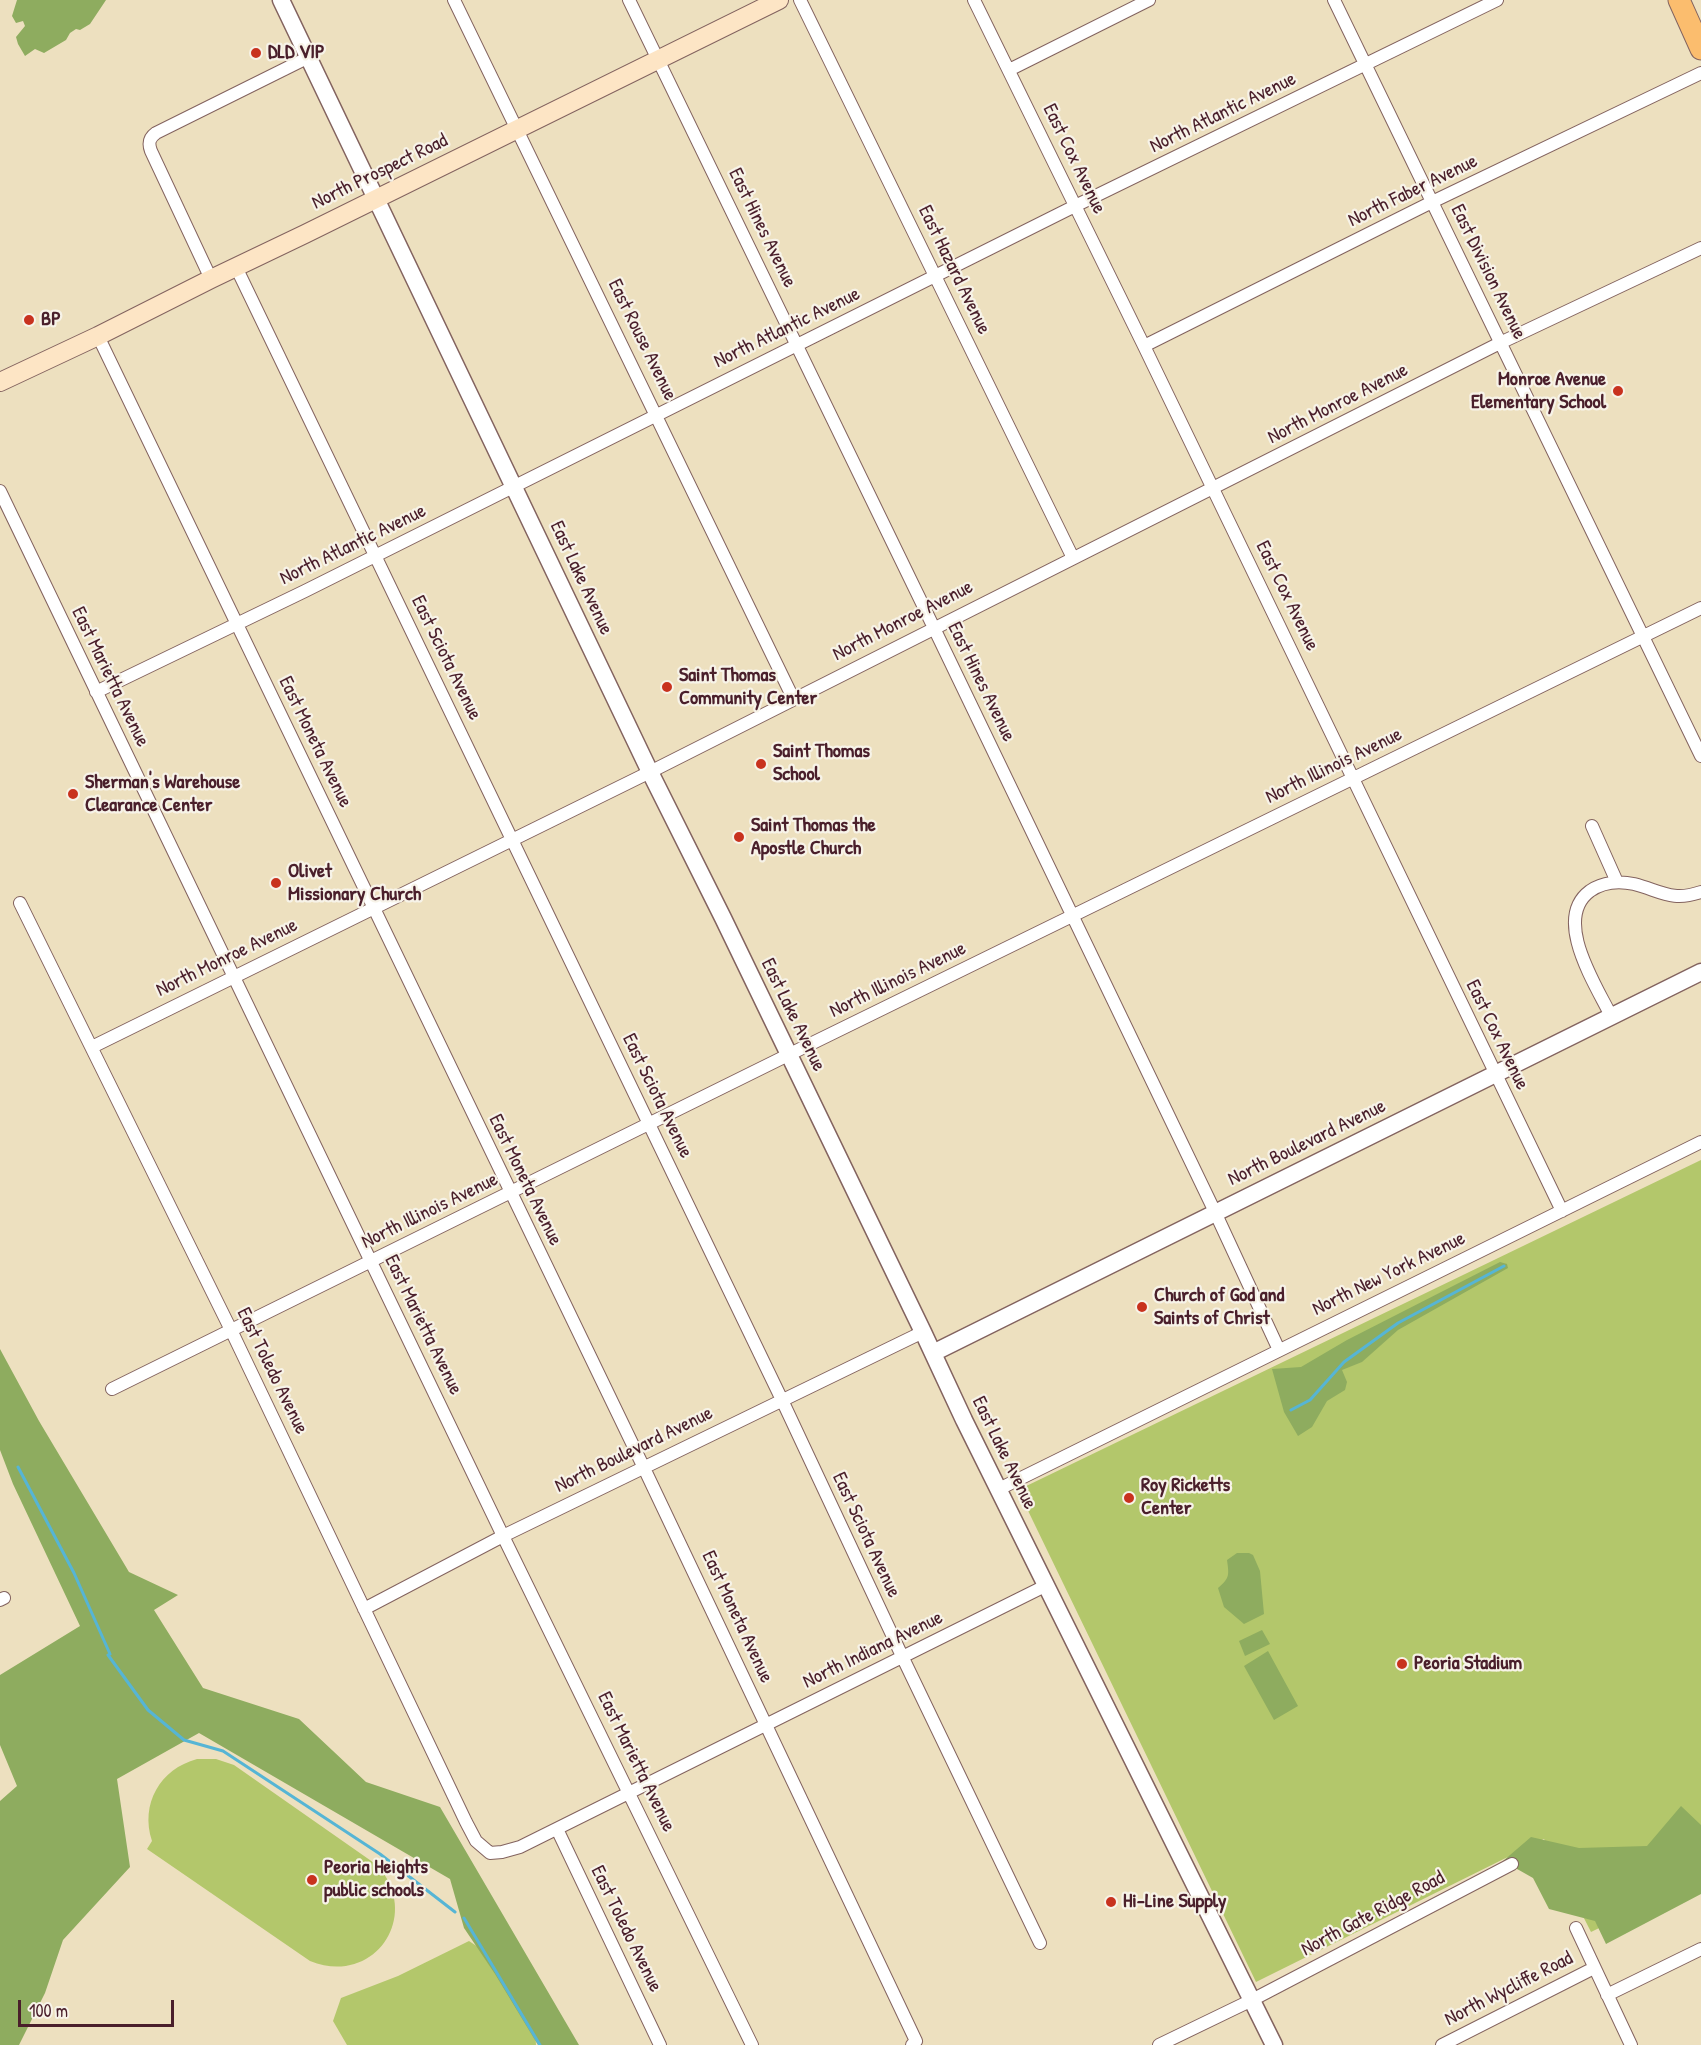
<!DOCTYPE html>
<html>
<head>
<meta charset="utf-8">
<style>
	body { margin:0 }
	#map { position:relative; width:1701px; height:2045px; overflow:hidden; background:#ede0bf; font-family:"Patrick Hand",sans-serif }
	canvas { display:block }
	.scale { position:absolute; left:18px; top:2000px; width:156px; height:27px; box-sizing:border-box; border:3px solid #4a1f2b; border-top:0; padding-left:8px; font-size:18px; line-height:21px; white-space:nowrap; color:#4a1f2b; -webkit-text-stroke:4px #f7f3e8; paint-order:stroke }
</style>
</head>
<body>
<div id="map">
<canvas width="1701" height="2045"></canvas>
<div class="scale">100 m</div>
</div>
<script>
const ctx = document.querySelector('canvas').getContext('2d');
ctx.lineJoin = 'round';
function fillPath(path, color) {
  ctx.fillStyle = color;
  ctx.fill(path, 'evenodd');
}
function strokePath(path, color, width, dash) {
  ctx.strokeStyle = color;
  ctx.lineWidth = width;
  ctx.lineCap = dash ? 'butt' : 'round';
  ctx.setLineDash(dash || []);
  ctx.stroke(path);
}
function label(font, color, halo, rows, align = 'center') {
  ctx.font = font + ' "Patrick Hand",sans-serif';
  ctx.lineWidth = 4.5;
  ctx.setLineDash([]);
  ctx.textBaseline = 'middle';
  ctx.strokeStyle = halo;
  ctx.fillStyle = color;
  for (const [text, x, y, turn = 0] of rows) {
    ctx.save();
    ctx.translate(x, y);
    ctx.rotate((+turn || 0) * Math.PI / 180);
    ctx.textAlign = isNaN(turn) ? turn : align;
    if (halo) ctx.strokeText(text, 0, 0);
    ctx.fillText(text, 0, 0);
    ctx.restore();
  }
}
const green = new Path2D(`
	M1701 1160V1878L1591 1932 1544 1839 1256 1982 1018 1490Z
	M197 1759H216L234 1765 377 1865C423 1916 374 1987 310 1961L147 1849 152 1841C140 1804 160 1769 197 1759Z
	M469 1941 499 1961 535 2028 536 2045H347L333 2021 341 1998 398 1976Z`);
const forest = new Path2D(`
	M17 0H106L90 24 80 30 76 29 70 33 66 40 44 53 35 49 25 56 18 44 16 37 25 26 23 21 16 23 12 16Z
	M1500 1262 1507 1264 1508 1268 1398 1330 1362 1362 1342 1370 1347 1382 1345 1390 1327 1401 1312 1427 1298 1436 1284 1412 1272 1369 1301 1367 1347 1340Z
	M0 1349 39 1421 129 1572 178 1595 154 1610 203 1688 299 1719 366 1782 440 1807 579 2045H538L495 1974 464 1928 450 1879 199 1733 117 1779 130 1867 63 1940 45 1993 19 2045H0V1801L17 1786 0 1745V1675L80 1626 13 1484 0 1450Z
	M1237 1553H1249L1253 1555 1260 1571 1264 1614 1244 1624 1224 1607 1218 1588C1230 1578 1229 1575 1227 1560Z
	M1262 1630 1270 1644 1245 1656 1239 1641Z
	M1268 1651 1298 1706 1274 1720 1244 1666Z
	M1681 1806 1701 1825V1894L1606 1944 1595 1921 1549 1909 1533 1878 1503 1861 1531 1837 1579 1848 1647 1846Z`);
const stream = new Path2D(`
	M1291 1410 1310 1400 1344 1362 1398 1323 1504 1266
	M18 1467 74 1573 110 1654 108 1655 148 1710 184 1740 223 1751 380 1854 455 1912
	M464 1918 540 2045`);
const minor = new Path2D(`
	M454 0 793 698
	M629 0 934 628 1215 1212 1279 1350
	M800 0 1073 558
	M974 0 1144 346 1562 1211
	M1334 0 1701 756
	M1009 70 1149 0
	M236 267 782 1400 902 1656 1040 1943
	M211 279 151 151C148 143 149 138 156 133L309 57
	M98 336 644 1468 916 2041 912 2045
	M1144 346 1432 202 1701 73
	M0 491 503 1536 752 2045
	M96 692 305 591 1075 206 1497 0
	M1592 826 1617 882
	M20 903 231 1330 466 1822 476 1841 490 1853 502 1852 520 1847 1045 1586
	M1611 1016C1596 985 1552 919 1590 891 1603 882 1620 881 1634 884 1661 891 1672 902 1701 892
	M92 1047 650 772 1500 343 1701 248
	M112 1389 788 1055 1701 608
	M999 1489 1701 1142
	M0 1600 4 1598
	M364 1609 503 1536 923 1332
	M557 1829 660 2045
	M1576 1928 1631 2045
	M1607 1995 1701 1949
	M1159 2045 1252 2000 1512 1864
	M1442 2045 1594 1968`);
const tertiary = new Path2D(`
	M281 0 650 772 723 918 923 1332 964 1420 1274 2045
	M933 1353 1701 972`);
const secondary = new Path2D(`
	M0 382 98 336 211 279 305 234 779 0`);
const trunk = new Path2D(`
	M1679 0 1701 49`);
const markers = [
	[256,53,6,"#c8321e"],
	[29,320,6,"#c8321e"],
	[1618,391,6,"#c8321e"],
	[667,687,6,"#c8321e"],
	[761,764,6,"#c8321e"],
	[73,794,6,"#c8321e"],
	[739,837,6,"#c8321e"],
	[276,883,6,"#c8321e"],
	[1142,1307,6,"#c8321e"],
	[1129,1498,6,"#c8321e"],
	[1402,1664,6,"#c8321e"],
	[312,1880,6,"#c8321e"],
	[1111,1902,6,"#c8321e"]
];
const poiNames = [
	["DLD VIP",268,53],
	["BP",41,320],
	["Monroe Avenue",1606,380,"right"],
	["Elementary School",1606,403,"right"],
	["Saint Thomas",679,676],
	["Community Center",679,699],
	["Saint Thomas",773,752],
	["School",773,775],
	["Sherman's Warehouse",85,783],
	["Clearance Center",85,806],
	["Saint Thomas the",751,826],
	["Apostle Church",751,849],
	["Olivet",288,872],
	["Missionary Church",288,895],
	["Church of God and",1154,1296],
	["Saints of Christ",1154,1319],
	["Roy Ricketts",1141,1486],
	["Center",1141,1509],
	["Peoria Stadium",1414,1664],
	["Peoria Heights",324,1868],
	["public schools",324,1891],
	["Hi-Line Supply",1123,1902]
];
const streetNames = [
	["North Atlantic Avenue",1223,113,-26],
	["East Cox Avenue",1074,159,64],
	["North Prospect Road",380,172,-26],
	["North Faber Avenue",1413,191,-26],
	["East Hines Avenue",762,228,64],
	["East Hazard Avenue",954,270,64],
	["East Division Avenue",1488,272,64],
	["North Atlantic Avenue",787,328,-26],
	["East Rouse Avenue",642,340,64],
	["North Monroe Avenue",1338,404,-27],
	["North Atlantic Avenue",353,545,-26],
	["East Lake Avenue",581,578,65],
	["East Cox Avenue",1287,596,64],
	["North Monroe Avenue",903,621,-27],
	["East Sciota Avenue",446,658,64],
	["East Marietta Avenue",110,677,64],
	["East Hines Avenue",981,682,64],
	["East Moneta Avenue",315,742,64],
	["North Illinois Avenue",1334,766,-26],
	["North Monroe Avenue",227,958,-26],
	["North Illinois Avenue",898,980,-26],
	["East Lake Avenue",793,1015,64],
	["East Cox Avenue",1497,1035,64],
	["East Sciota Avenue",657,1096,64],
	["North Boulevard Avenue",1307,1143,-26],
	["East Moneta Avenue",525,1180,64],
	["North Illinois Avenue",430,1211,-26],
	["North New York Avenue",1389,1274,-26],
	["East Marietta Avenue",423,1325,64],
	["East Toledo Avenue",272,1371,64],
	["North Boulevard Avenue",634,1450,-26],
	["East Lake Avenue",1004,1453,64],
	["East Sciota Avenue",866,1535,65],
	["East Moneta Avenue",737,1617,65],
	["North Indiana Avenue",873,1650,-26],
	["East Marietta Avenue",636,1762,64],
	["North Gate Ridge Road",1373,1914,-28],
	["East Toledo Avenue",626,1929,64],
	["North Wycliffe Road",1509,1989,-27]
];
fillPath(green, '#b3c76b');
fillPath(forest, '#8eac5f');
strokePath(stream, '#56b5d5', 3);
strokePath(minor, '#83635f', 14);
strokePath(tertiary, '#83635f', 19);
strokePath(secondary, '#83635f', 20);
strokePath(trunk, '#83635f', 23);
strokePath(minor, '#fff', 12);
strokePath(tertiary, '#fff', 16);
strokePath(secondary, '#fde5c5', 18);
strokePath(trunk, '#fbbd6e', 21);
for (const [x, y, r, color] of markers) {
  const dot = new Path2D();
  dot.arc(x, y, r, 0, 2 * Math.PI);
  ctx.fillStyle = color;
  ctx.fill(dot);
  strokePath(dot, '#f7f3e8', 2);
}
label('bold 20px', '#4a1f2b', '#f7f3e8', poiNames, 'left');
label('20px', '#4a1f2b', '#f7f3e8', streetNames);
</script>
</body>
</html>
